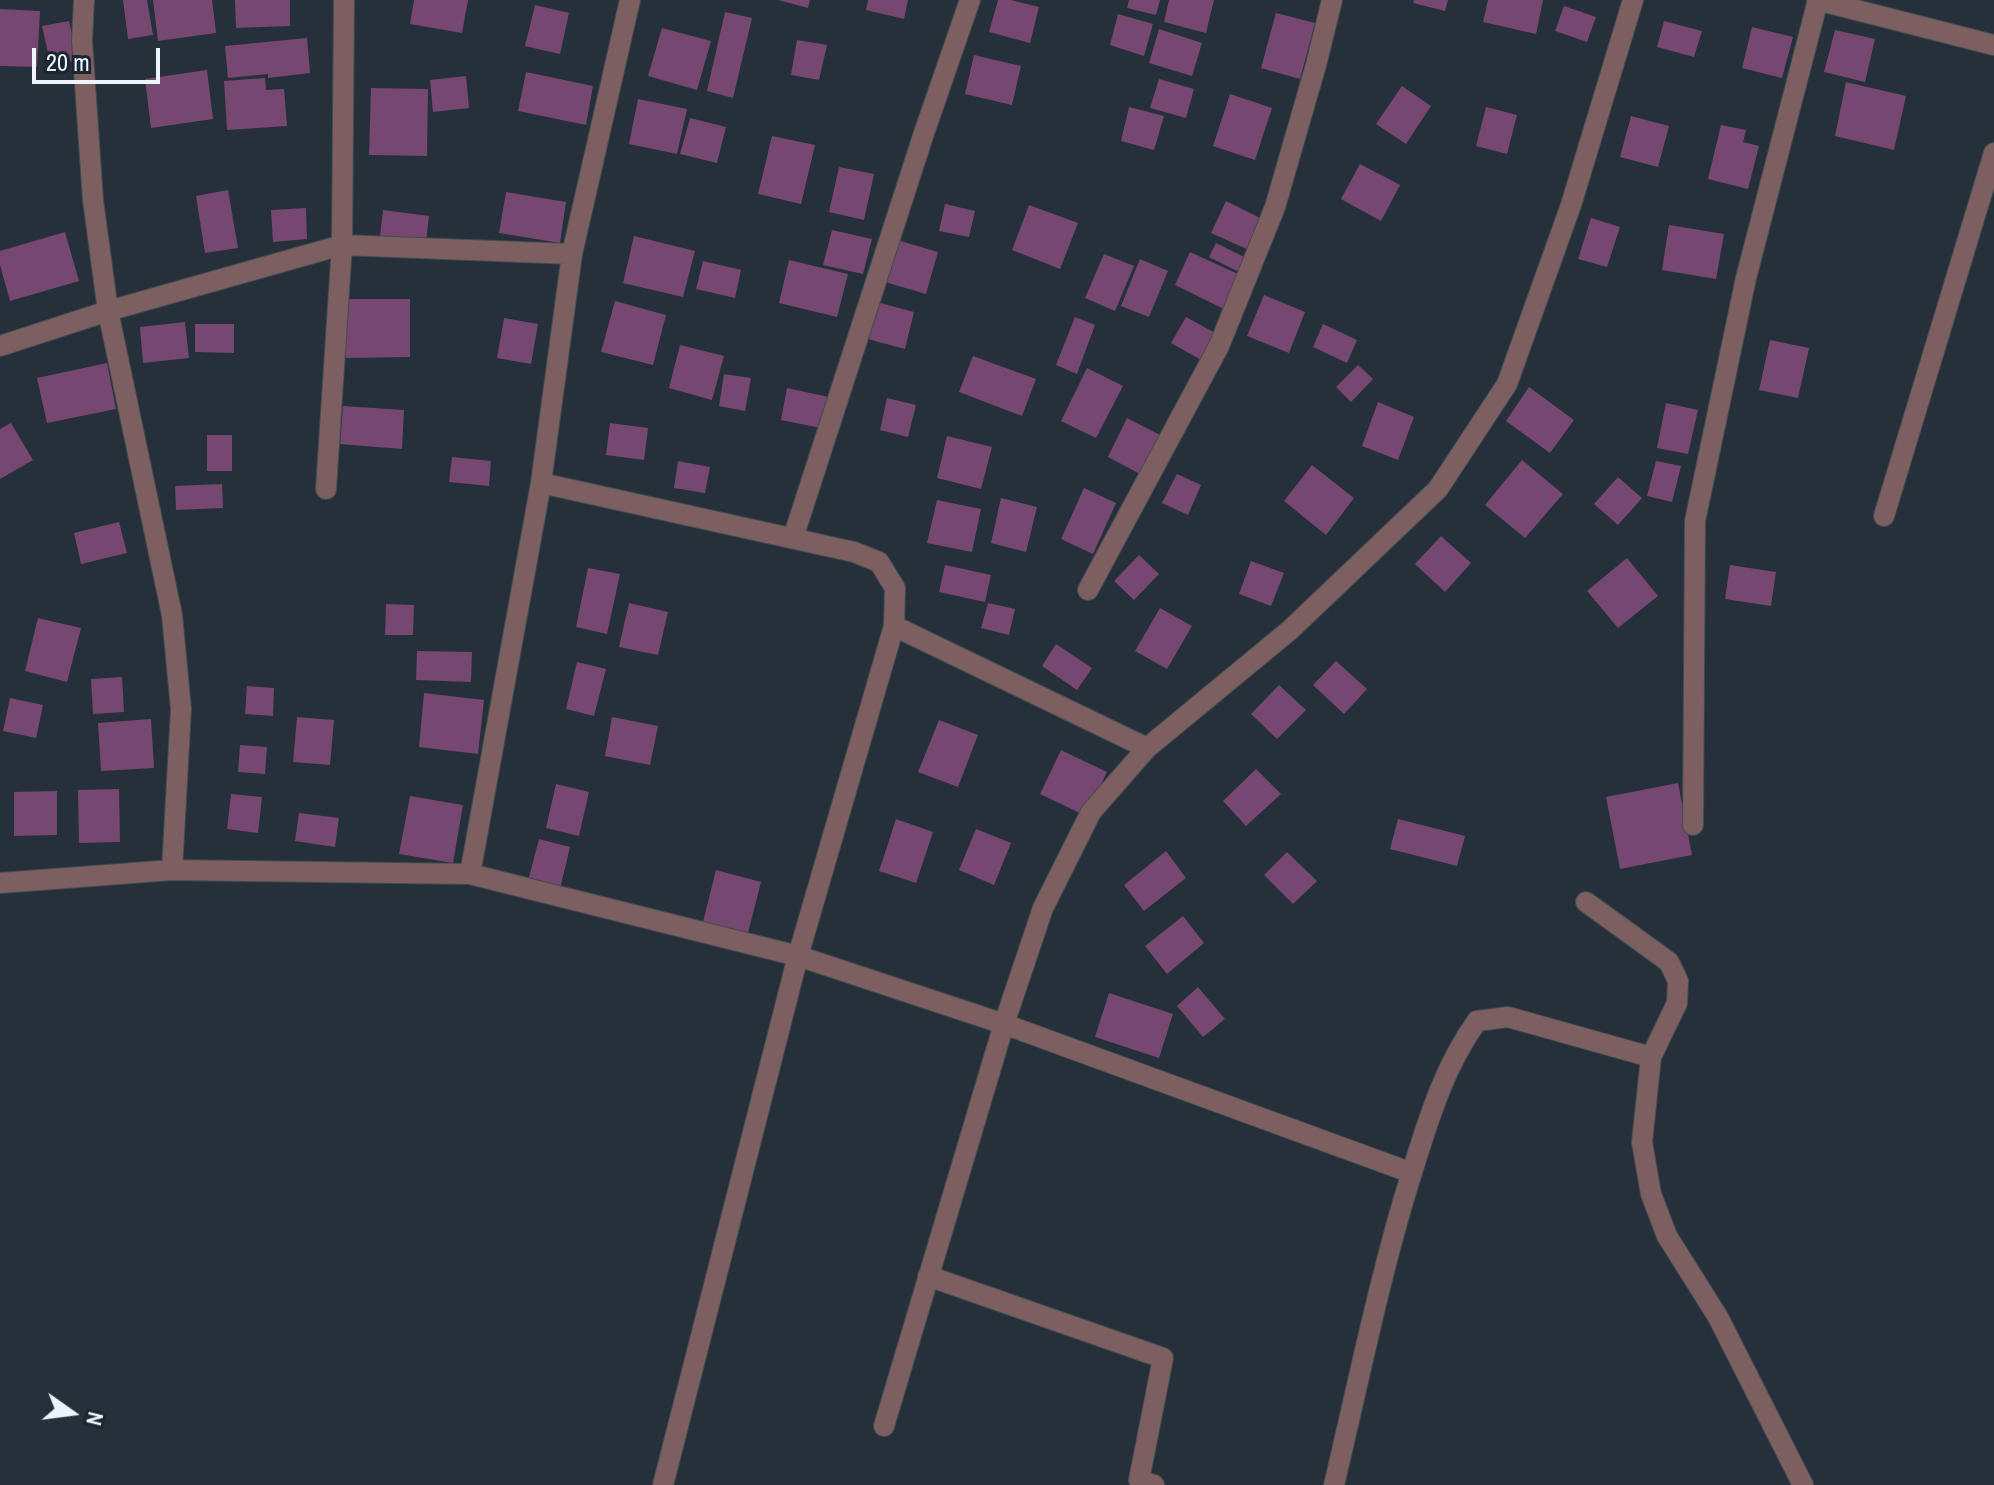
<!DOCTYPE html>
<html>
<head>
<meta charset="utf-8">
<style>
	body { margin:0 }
	#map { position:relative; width:1994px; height:1485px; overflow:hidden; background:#25303a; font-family:"Archivo Narrow",sans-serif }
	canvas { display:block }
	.north { position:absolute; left:32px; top:1373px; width:80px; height:80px; -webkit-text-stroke:6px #1b2630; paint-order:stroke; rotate:104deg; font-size:22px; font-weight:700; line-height:32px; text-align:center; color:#edf5fb }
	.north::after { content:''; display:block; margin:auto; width:28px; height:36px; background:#edf5fb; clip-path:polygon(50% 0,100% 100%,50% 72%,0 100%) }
	.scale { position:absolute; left:32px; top:48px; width:128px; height:36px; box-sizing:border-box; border:4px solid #edf5fb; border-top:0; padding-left:10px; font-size:24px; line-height:28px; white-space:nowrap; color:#edf5fb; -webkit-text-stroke:6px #1b2630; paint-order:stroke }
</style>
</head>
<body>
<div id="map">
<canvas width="1994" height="1485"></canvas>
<div class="north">N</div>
<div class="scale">20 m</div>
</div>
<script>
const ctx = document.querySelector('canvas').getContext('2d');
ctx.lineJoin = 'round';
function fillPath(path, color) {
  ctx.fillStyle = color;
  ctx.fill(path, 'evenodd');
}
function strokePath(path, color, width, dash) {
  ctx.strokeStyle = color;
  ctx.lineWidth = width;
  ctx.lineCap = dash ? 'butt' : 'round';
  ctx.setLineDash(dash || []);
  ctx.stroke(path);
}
const building = new Path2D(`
	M123 0H147L153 35 128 39Z
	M153 0H212L216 33 158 41Z
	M235 0H290V26L236 28Z
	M414 0H468L462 33 410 24Z
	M778 0H810L808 8Z
	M868 0H908L904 19 866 10Z
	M998 0H1011L1039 7 1030 43 989 32Z
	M1129 0H1160L1156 15 1127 8Z
	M1169 0H1214L1206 33 1164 22Z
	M1414 0H1448L1445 11 1413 3Z
	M1488 0H1543L1536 34 1483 22Z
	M535 5 569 13 560 54 525 46Z
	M1564 6 1596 17 1587 42 1555 31Z
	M0 9 40 11 37 67 0 66Z
	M725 12 752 18 733 98 707 91Z
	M1276 13 1315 23 1300 79 1261 68Z
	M1118 14 1153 24 1144 56 1110 45Z
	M69 21 78 60 51 66 42 26Z
	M1664 21 1702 31 1694 57 1657 47Z
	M1752 27 1793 37 1782 78 1742 68Z
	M662 28 711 41 697 90 648 76Z
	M1159 29 1202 43 1192 76 1149 63Z
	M1835 30 1875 39 1865 82 1824 72Z
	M307 38 310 73 268 78V74L228 78 225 46Z
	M797 40 827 45 819 80 791 75Z
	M974 55 1021 66 1012 105 965 94Z
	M207 70 213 119 151 128 145 79Z
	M526 72 593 86 586 125 518 111Z
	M466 76 469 108 433 112 430 80Z
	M265 78 266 90 284 89 287 126 227 130 224 81Z
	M1159 79 1194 89 1186 118 1150 108Z
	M1846 82 1906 96 1894 150 1835 136Z
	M1402 86 1431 106 1406 144 1376 124Z
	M371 88 428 89 427 156 369 155Z
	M1230 94 1272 108 1255 160 1213 146Z
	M638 99 687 109 677 154 629 144Z
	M1129 107 1164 116 1154 150 1121 141Z
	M1486 107 1517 115 1507 154 1476 146Z
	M1631 116 1669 126 1658 167 1620 157Z
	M690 118 726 127 717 163 680 154Z
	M1721 125 1746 130 1743 142 1759 146 1748 189 1708 179Z
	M772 136 815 145 801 204 758 194Z
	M1360 164 1400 185 1381 221 1341 199Z
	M839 167 874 174 864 220 829 212Z
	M228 190 238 248 205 253 196 196Z
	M506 192 566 202 560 243 499 233Z
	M1226 201 1264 220 1249 250 1211 233Z
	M945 204 975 211 969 237 939 231Z
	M1029 205 1078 223 1060 269 1012 250Z
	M306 208 307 239 273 242 271 210Z
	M383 210 429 216 426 242 380 236Z
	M1591 218 1620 227 1607 267 1578 259Z
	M1669 225 1724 234 1716 279 1662 270Z
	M832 230 872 239 863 274 823 265Z
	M65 232 79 281 10 301 0 265V251Z
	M634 236 695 251 683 297 623 283Z
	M897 240 938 252 926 294 885 282Z
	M1216 243 1246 258 1239 272 1209 257Z
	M1190 252 1240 275 1224 309 1175 285Z
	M1104 254 1134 266 1115 311 1085 298Z
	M1140 259 1168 271 1149 317 1121 306Z
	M789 260 848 274 837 317 779 303Z
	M703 261 741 270 735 298 696 289Z
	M1264 295 1305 312 1289 353 1247 336Z
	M346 299H410V357L346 358Z
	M615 301 666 315 653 365 601 352Z
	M873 301 914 312 905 349 864 338Z
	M1075 317 1095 325 1077 374 1056 365Z
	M1186 317 1217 334 1203 361 1171 343Z
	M504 318 538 324 531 364 497 358Z
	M185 322 189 358 143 363 140 327Z
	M195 324H234V353L195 352Z
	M1323 324 1357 340 1347 363 1313 347Z
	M1770 340 1809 348 1798 398 1759 390Z
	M680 345 724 356 712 400 669 388Z
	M973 356 1036 379 1022 416 959 392Z
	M107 363 116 409 47 423 37 378Z
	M1358 365 1373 379 1351 402 1336 387Z
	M1087 368 1123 386 1096 438 1061 421Z
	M724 374 751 378 745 411 719 406Z
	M1529 387 1574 420 1550 453 1506 421Z
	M787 388 829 397 821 428 781 420Z
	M887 398 916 405 908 437 880 430Z
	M1378 402 1414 417 1398 460 1362 446Z
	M1666 403 1698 410 1688 454 1657 448Z
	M343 406 404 410 402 449 340 444Z
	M1127 418 1162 436 1142 475 1108 457Z
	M11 423 33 460 0 479V429Z
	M610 423 648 428 644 460 606 455Z
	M207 435H232V471H207Z
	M947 436 992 447 981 489 937 478Z
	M452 457 491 461 489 486 449 482Z
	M1522 460 1563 494 1525 538 1485 505Z
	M678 461 710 467 705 493 674 488Z
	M1656 461 1681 466 1672 502 1647 496Z
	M1312 465 1354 498 1326 535 1284 501Z
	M1177 474 1201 485 1188 515 1162 503Z
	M1618 477 1642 498 1618 525 1594 504Z
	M222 484 223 508 176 510 175 486Z
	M1084 488 1116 503 1093 554 1061 539Z
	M1001 498 1037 507 1026 552 991 543Z
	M937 500 981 509 972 552 927 543Z
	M119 522 127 553 81 564 74 533Z
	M1441 536 1471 563 1445 592 1415 564Z
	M1139 555 1159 574 1134 600 1114 581Z
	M1627 558 1658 596 1618 628 1587 591Z
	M1251 561 1284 573 1271 606 1239 594Z
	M945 565 991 575 985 602 939 592Z
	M1730 565 1776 572 1771 606 1725 599Z
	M588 568 620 574 607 634 576 627Z
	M629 603 668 612 658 655 619 647Z
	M988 603 1015 609 1009 635 981 628Z
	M386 604 414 605 413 635H385Z
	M1160 608 1192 626 1167 669 1135 651Z
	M38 618 81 628 67 682 25 671Z
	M1056 644 1092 668 1077 690 1042 666Z
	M417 651 472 652 471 682 416 680Z
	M1336 661 1367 689 1344 714 1313 685Z
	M577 662 606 669 594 716 566 709Z
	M122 677 124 712 93 714 91 679Z
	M1279 685 1306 710 1277 739 1251 714Z
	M247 686 274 688 273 716 245 714Z
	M424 693 484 700 478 754 419 747Z
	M10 698 43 705 36 738 3 731Z
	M297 717 334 720 330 765 293 762Z
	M612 717 658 726 650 765 605 756Z
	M151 719 154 768 101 771 98 723Z
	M939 720 978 735 958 787 918 772Z
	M240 745 267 747 265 774 238 772Z
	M1061 750 1107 772 1086 816 1040 794Z
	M1256 769 1281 794 1246 826 1223 801Z
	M1678 783 1692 855 1620 869 1606 797Z
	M556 784 589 792 579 836 546 828Z
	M119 789 120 842 79 843 78 790Z
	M57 791V835L14 836V792Z
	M231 794 262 797 258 833 227 829Z
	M410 796 463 805 453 863 399 854Z
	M299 813 339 818 335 847 295 841Z
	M896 819 933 832 916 883 879 871Z
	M1398 819 1465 836 1457 866 1390 849Z
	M976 829 1011 843 994 885 959 870Z
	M539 839 570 847 560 889 528 881Z
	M1166 851 1186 878 1144 911 1124 885Z
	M1287 852 1317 881 1293 904 1264 875Z
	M716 870 761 882 748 933 703 922Z
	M1183 916 1204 943 1167 974 1145 946Z
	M1198 987 1225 1019 1203 1037 1177 1006Z
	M1109 993 1173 1014 1159 1058 1095 1037Z`);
const minor = new Path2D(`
	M84 0 82 41 93 200 108 311 172 615 181 709 172 870
	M1817 0 1994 45
	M0 346 108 311 342 245 572 254
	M541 483 854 552 879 562 895 588 894 626 798 956 663 1485
	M326 489 342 245 344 0
	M1884 516 1994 153
	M793 538 924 133 970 0
	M1088 590 1219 346 1275 207 1316 65 1332 0
	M894 626 1147 748
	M1693 825 1695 521 1746 278 1818 0
	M470 874 541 483 572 254 630 0
	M0 883 172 870 470 874 798 956 1004 1024 1412 1173
	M1586 902 1669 962 1678 981 1677 1003 1651 1057 1642 1142 1651 1194 1667 1236 1718 1317 1803 1485
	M928 1276 1163 1358 1139 1480 1154 1485
	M884 1426 1004 1024 1043 908 1091 812 1147 748 1290 630 1438 489 1507 384 1571 205 1633 0
	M1334 1485C1359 1380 1380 1274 1412 1172 1429 1118 1444 1067 1477 1021L1508 1017 1651 1057`);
fillPath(building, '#764770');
strokePath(minor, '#414c55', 22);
strokePath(minor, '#7d5f5f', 20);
</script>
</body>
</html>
